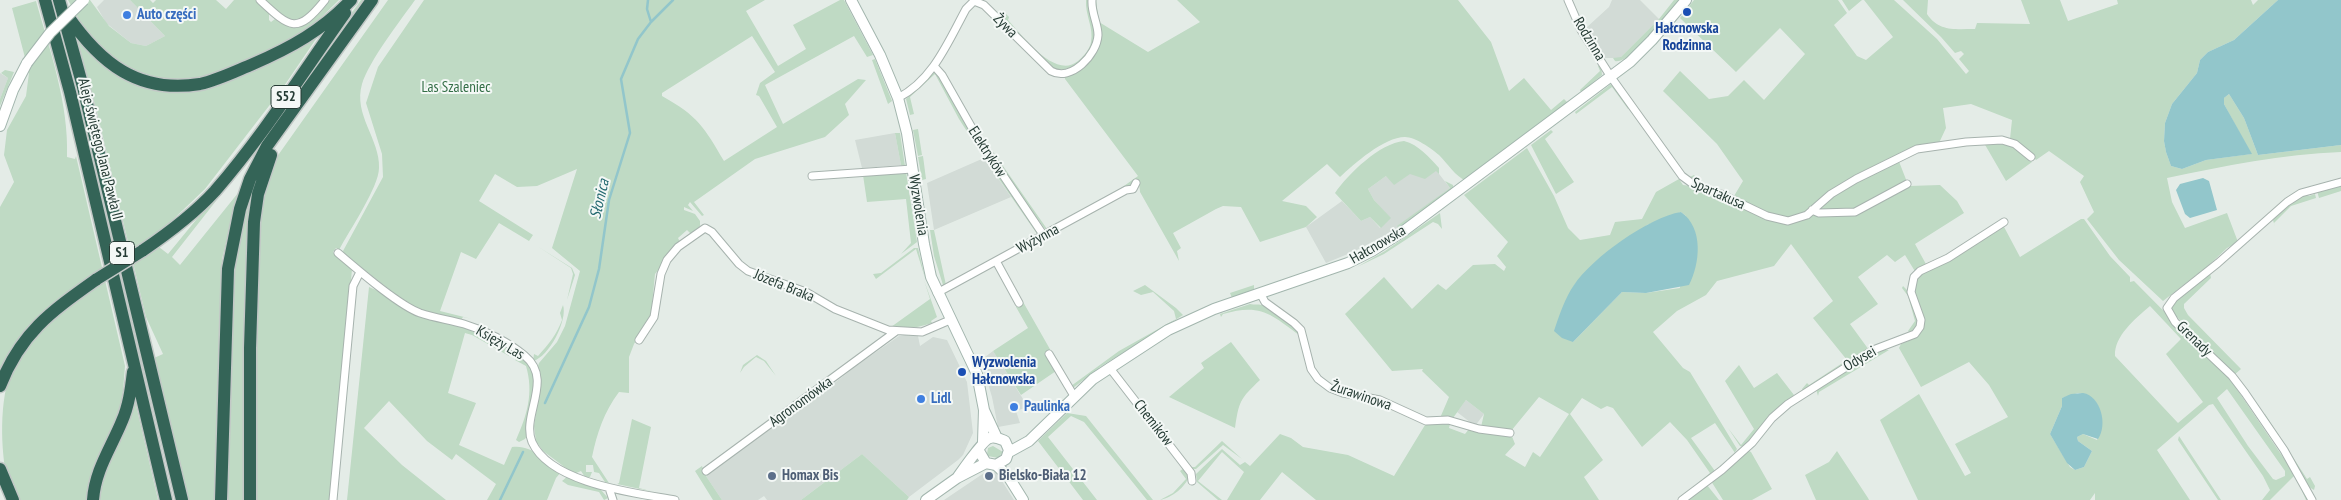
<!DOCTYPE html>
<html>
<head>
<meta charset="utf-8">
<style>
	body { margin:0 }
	canvas { display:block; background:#e4ece7 }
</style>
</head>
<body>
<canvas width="2341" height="500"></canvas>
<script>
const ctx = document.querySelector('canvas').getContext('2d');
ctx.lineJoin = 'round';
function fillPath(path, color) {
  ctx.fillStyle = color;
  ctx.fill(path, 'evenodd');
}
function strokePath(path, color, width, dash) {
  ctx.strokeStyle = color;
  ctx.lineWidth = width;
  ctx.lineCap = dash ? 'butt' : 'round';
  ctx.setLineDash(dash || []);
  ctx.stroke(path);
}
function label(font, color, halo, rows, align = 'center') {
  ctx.font = font + ' "PT Sans Narrow",sans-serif';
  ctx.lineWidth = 4;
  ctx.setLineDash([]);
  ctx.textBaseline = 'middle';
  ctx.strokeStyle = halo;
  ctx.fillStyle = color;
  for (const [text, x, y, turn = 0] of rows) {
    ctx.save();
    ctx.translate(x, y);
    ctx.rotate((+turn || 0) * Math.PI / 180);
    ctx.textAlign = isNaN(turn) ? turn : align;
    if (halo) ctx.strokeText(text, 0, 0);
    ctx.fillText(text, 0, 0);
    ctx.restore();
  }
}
const built = new Path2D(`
	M104 0H130L165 36 146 46 131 43 106 23 97 7Z
	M1612 0H1640L1659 19 1620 58H1605L1586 28 1609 7Z
	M0 73 8 78 0 99Z
	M895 133 901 165 862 168 855 140Z
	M984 158 1011 197 934 230 927 183Z
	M1436 170 1450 188 1391 232 1355 251 1326 263 1306 227 1342 201 1361 221 1370 217 1380 228 1390 218 1374 200 1368 189 1386 176Z
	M905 335 918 336 920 346 933 337 947 340 961 369 959 370 962 376H964L967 382 973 433 963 455 958 460 909 497 862 454 801 500H767L764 496 758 500H722L706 476 824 389H830L832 385 856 366 899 336Z
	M993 351 1028 407 1016 411 1020 423 998 427 992 397 981 360Z
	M1466 400 1484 414 1475 426 1457 412Z
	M987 471 997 473 1014 500H944Z`);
const green = new Path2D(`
	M68 0H90L109 26 131 43 146 46 165 36 130 0H150L153 3 156 0H216L226 9 234 0H258L269 11V20L271 22 275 19 293 27 308 22 328 0H339L300 38 205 78 186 82 147 76 113 60 86 32Z
	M265 0H323C302 25 285 28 265 0Z
	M361 0H366L307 85 172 257 180 265 238 193 222 259 214 500H189L154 358 163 354 146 317 97 112 76 35 102 64 187 89 318 36 282 89 205 189 161 231 159 247 168 254 242 164Z
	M388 0H415C400 21 369 61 362 84 353 115 380 139 379 168 379 187 349 231 339 250L336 248 333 252 352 269 334 472 330 500H253L257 224 269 168Z
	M424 0H765L746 11 778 66 806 49 793 25 840 0H844L873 55 867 57 854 36 765 85 783 124 858 79 866 80 845 104 849 115 825 137 755 159 694 202 704 215 702 216 690 202 688 205 693 211 684 207V210L695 214 700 221V226L691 234 687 230 678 238 680 242 655 274 651 316 634 344 629 357V393L619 392C604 412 597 433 592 457L609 483 605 482 599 473 594 472 593 465H586V472H592L590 477H585L581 471 574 474 543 451 536 441 534 426 541 383 537 369 539 363 557 342 565 326 580 271 552 248 577 169 537 186 517 187 495 174 479 201 533 235 529 241 499 223 476 259 461 252 440 311 472 319 463 317 461 320 420 310 411 306 344 254 343 251 383 177 382 154 366 103 378 67ZM752 36 775 72 760 83 756 95 759 96 777 127 724 161C704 127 698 116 662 96V93Z
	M1086 0H1090C1092 11 1095 24 1095 35 1095 54 1071 76 1052 68 1039 61 1014 31 1002 19L1006 14 1009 17 1008 20C1023 36 1055 80 1078 61 1083 57 1090 49 1091 42 1094 28 1085 15 1086 0Z
	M1094 0H1096L1099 22 1148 52 1200 22 1177 0H1458L1491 42 1509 91 1524 78 1551 110 1564 99 1568 103 1466 181C1455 176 1448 164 1439 155 1431 148 1415 137 1405 137 1384 137 1354 164 1340 177L1327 164 1282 201 1306 206 1317 217 1306 227 1260 242 1241 207 1223 206 1216 209 1173 233 1181 248 1177 251 1179 261 1140 192 1139 182 1114 193 1138 176 1065 79V76L1075 71 1101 38V33Z
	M1674 0H1680C1671 14 1630 65 1615 61L1613 58 1621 57 1659 19Z
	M1694 0H1838L1847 13 1834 25 1857 56 1866 60 1893 37 1864 0H1894L1937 39 1966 74 1969 71 1959 59 1964 54 1961 51 1955 53 1941 37 1903 0H1928L1927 14C1939 32 1955 29 1975 29L1977 23 2030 24 2021 0H2060L2068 21 2118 4 2117 0H2251L2253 5 2258 0H2278L2234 40 2208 52 2200 60 2197 73 2172 104 2165 123 2164 141 2166 152 2171 166 2182 169 2206 160 2251 154 2224 104V98L2229 94 2244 118 2258 155 2341 145V152C2283 154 2224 166 2167 178L2172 202 2185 228 2227 213 2238 242 2227 248 2208 266 2163 301 2119 260 2087 219 2094 212 2080 182 2084 176 2049 151 2036 160 2024 146 2010 139 2012 120 1971 104 1943 108 1946 128 1939 143 1908 150 1802 215 1781 219 1699 185 1690 177 1694 175 1699 181 1734 196 1743 181 1717 144 1663 91 1680 71 1709 99 1728 96 1744 80 1764 100 1805 54 1780 28 1736 72 1680 18Z
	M1842 0H1862L1849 11Z
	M36 1C50 51 69 104 67 157L75 159 76 156 125 366 122 403 88 500H19C14 490 8 479 5 468 0 434 0 384 19 354 36 329 60 307 80 284 36 311 24 333 0 376V207L14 182 4 155 7 130 26 96 29 73 12 8Z
	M875 59 892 101 888 104 872 60Z
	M1601 65 1602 75 1581 92 1580 90 1600 71 1598 66Z
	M5 70 14 72 0 106V99L8 78 1 73Z
	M933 72H937L976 140 984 158 959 119 935 74 910 97 914 114 910 115 906 99Z
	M1611 84 1629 107 1628 109 1612 87 1576 114 1575 112Z
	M918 129 922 155 918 156 913 130Z
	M1551 130 1553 132 1545 139 1574 182 1556 194 1531 145Z
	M895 133H900L905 166 901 165Z
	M980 133 1047 229H1045L986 147Z
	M1404 141C1419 145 1429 157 1439 168V174L1436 171 1425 179 1410 174 1394 185 1386 176 1368 189 1374 200 1391 218 1381 228 1370 217 1361 221 1335 193C1348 174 1380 143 1404 141Z
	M1984 143C2005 143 2018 146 2032 162L2006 181Z
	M1527 148 1554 196 1568 228 1580 240 1610 235 1615 222 1642 219 1656 192 1679 179 1683 185 1691 186 1714 193 1780 222 1815 215H1843L1909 186 1940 185 1957 201 1964 213 1915 244 1927 266 1916 273 1905 255 1895 262 1887 255 1858 277 1878 304 1850 324 1869 350 1803 391 1802 389 1807 383 1809 385 1847 360 1813 318 1833 301 1791 244 1774 266 1717 281 1706 295 1677 311 1653 332 1683 368 1690 372 1737 449 1730 460 1729 458 1735 453 1715 423 1691 438 1715 471 1724 463 1725 465 1700 482H1699L1710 473 1687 440 1670 422 1642 447 1613 408 1607 406 1601 409 1582 398 1570 414 1603 460 1584 477 1599 500H1316L1282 472 1260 500H1227L1244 472 1222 452 1198 481 1222 500H1218L1197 482 1196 474 1222 449 1240 465 1245 462 1250 466 1280 434 1291 438 1303 447 1348 455 1394 476 1425 425 1443 422 1450 424 1449 428 1465 434 1469 429 1511 434 1515 444 1505 455 1525 467 1533 452 1540 457 1569 414 1539 397 1511 431 1481 427 1484 414 1466 400 1453 418H1440L1449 397 1422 371 1423 369 1392 371 1345 314 1384 277 1412 309 1438 284 1446 290 1473 265 1495 264 1504 271 1506 267 1497 256 1508 242 1464 195ZM1681 212 1686 216 1680 288 1646 293 1622 292 1573 342 1563 309 1575 284 1647 225Z
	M923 156 926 179 922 180 918 157Z
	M1898 159 1907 182 1859 208 1819 211 1818 207 1825 200Z
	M992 169 995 170 1034 225 1037 234Z
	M906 172 917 242 901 254 911 243 906 199 867 202 863 175Z
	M1445 181 1453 185V190L1399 229 1397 226 1450 188Z
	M2341 185V191L2319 198 2317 191Z
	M2306 194 2309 196 2315 194 2316 198 2291 206 2274 223 2275 227 2273 220 2280 211Z
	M251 199 244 500H227L234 263 239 234Z
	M1440 213 1442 229 1438 224 1433 222 1384 254 1357 267 1385 251Z
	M2081 219H2084L2110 256 2130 277V282L2134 281 2228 376 2295 475 2309 500H2306L2295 475 2270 500H2262L2270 490 2263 476 2213 404 2209 405 2157 450 2190 500H2095V493L2090 500H1918L1880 420 1919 394 1965 476 1971 473 1955 444 2008 417 1989 385 1969 362 1921 387 1899 348 1901 344 1911 339 1924 321 1913 286 1918 275 2003 225 2020 257ZM2150 306 2181 339 2166 354 2203 402 2178 423 2115 356C2114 336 2135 319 2150 306ZM2227 389 2285 471V476L2276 480 2273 479 2248 446 2217 398ZM2078 393C2102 396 2106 420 2097 440L2083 434 2077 437 2078 441 2092 451 2084 467 2075 470 2070 467 2050 434 2062 406V398Z
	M930 230H934L946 285H943L934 256Z
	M537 246 572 268 575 275 567 300 573 274 571 268Z
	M914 248H918L925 278 916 249 876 279 873 274 881 273Z
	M2210 273 2211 278 2184 304V308L2188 315 2241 369 2234 375 2172 312V304Z
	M924 280 937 317 931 321 932 323C904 332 891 329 865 317L891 327 930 299Z
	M1145 285 1176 308 1183 315 1100 367 1073 388 1071 386 1119 351 1176 319 1174 311 1153 292 1141 295 1133 291Z
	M1254 285V291L1232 298 1230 293Z
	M1903 286 1909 292 1919 322 1915 331 1910 333 1908 331 1915 321 1908 296 1902 288Z
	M369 287 385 294 422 317 465 328 509 349V356L472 335 465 333 448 393 476 403 459 445 504 465 512 447C531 444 547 461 561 472L556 478 547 500H487L496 484 456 454 452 460 427 441 389 401 364 428 402 465 446 500H347Z
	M1022 300 1051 351 1056 371 1021 395 993 351 1028 328 1016 307Z
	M1250 304C1254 305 1259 304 1261 305 1270 305 1297 327 1299 335 1271 314 1260 303 1223 314L1221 317 1220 314Z
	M563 305C568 320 549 357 533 361L534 354 538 356C548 345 557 334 562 320L560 313Z
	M1231 342 1260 380C1240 399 1239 401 1235 428L1169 397 1204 368 1201 363Z
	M1882 350H1889L1819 392 1818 396 1816 389 1865 358Z
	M757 355 766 361 776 376 764 361 756 357 744 367 740 373 743 365Z
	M521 356 531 368 534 381 527 436 525 439 519 442 516 440C527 415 534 393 526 366L515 360Z
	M1739 365 1754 388 1777 373 1794 395 1743 447 1740 446 1728 428 1741 445 1754 429 1725 381Z
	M823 388 706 476 722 500H713L695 471 702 466 705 475Z
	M133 392 158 500H97L100 480Z
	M1067 413 1086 416 1153 500H1147L1084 422 1071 416 1048 437 1097 500H1083L1038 441Z
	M2265 414 2307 479 2310 477 2315 486 2314 490 2309 487 2264 415Z
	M632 419 651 427 639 488 654 492 617 484 619 483Z
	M2179 436 2221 500H2218L2178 440Z
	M1222 441 1242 459 1223 445 1196 469H1192L1191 467H1195Z
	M993 446 1003 452 998 458 988 456 987 454 988 448Z
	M1747 450 1751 452 1772 489 1752 500H1723L1711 481Z
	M1837 451 1868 498 1869 500H1816L1805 475 1829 462Z
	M862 454 909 497 907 500H801Z
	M1184 468 1189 476C1186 487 1171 498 1160 500L1173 493 1186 479 1180 471Z
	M568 476 601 490 608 498 604 500 599 492 568 485 562 481Z
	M1707 485 1719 500H1685Z`);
const water = new Path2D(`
	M2278 0H2341V145L2258 155 2244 118 2229 94 2224 98V104L2252 154 2206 160 2182 169 2171 166 2166 152 2164 141 2165 123 2172 104 2197 73 2200 60 2208 52 2234 40Z
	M2203 178 2209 181 2217 210 2190 218 2185 214 2176 190 2180 184Z
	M1681 212C1704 228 1700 264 1689 285L1646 293 1622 292 1573 342 1562 338 1554 331C1559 316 1565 298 1574 285 1592 258 1649 217 1681 212Z
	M2083 393C2101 396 2108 425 2098 439L2083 434 2077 437 2078 441 2092 451 2084 467 2075 470 2067 463 2050 434 2062 406V398L2071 394Z`);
const stream = new Path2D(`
	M651 22 673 0
	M545 403 589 307 599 269 609 200 630 133 621 79 638 39 651 22 647 9 648 0
	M500 500 523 452`);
const street = new Path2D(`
	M260 0C290 28 297 35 325 0
	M1568 0 1581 30 1611 77 1682 176 1697 187 1721 194 1767 216 1788 221 1807 215 1831 194 1856 179 1917 149 1966 142 2002 140 2015 144 2031 157
	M934 66 942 75 976 135 1044 236
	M898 98C933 80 948 42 966 9L974 1 984 5 1051 71C1071 82 1097 55 1098 35 1098 23 1091 13 1092 0
	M812 176 912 169
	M1812 210 1819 213 1855 212 1907 184
	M338 253C357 269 398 305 420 313 435 318 450 320 464 324 484 330 509 342 525 356 554 380 521 415 532 442 551 484 636 493 675 500
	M996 261 1019 303
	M937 293 1126 190 1133 189 1136 183
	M1260 293 1265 302 1294 323 1301 330 1311 369 1318 379 1330 388 1343 393 1380 400 1426 421 1448 420 1479 429 1510 433
	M639 340 654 317 661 274 667 260 678 247 705 228 712 232 739 264 748 271 806 292 835 309 888 330 922 332 950 320
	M1049 354 1074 396
	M1109 367 1191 473 1192 481
	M706 471 895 332
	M609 488 613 500
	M333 500 353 286 360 272
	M1682 500 1722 470 1752 443 1772 418 1788 404 1873 350 1915 334 1920 327 1921 320 1911 292 1914 277 1920 271 1948 258 2004 222
	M2312 500 2284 450 2245 393 2232 376 2175 322 2167 308 2174 298 2218 263 2287 202 2301 193 2341 182`);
const secondary = new Path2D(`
	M851 0 880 55 898 98 907 133 924 244 931 277 977 374 984 410 997 438
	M0 126 13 90 27 63
	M983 442 984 410
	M1009 452 1029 441 1093 379 1168 330 1214 309 1348 263 1372 251 1405 230 1630 62 1652 40 1686 0
	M996 465 1008 476 1023 500
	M957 478C962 471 984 439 990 438 995 436 1000 439 1005 441L1009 450 1006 459 996 465 986 463 979 451
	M926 500 957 478 986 463`);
const highway = new Path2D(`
	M45 0 70 92 166 500
	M59 0 83 87 182 500
	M67 15C100 63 138 94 200 84 218 80 236 71 253 64 290 48 323 30 351 0
	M142 251C167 234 194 214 215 191 263 136 303 72 345 13
	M0 386C21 332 52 311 97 279
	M0 469 13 500
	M93 500C95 470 111 448 122 421 129 405 131 388 133 372
	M221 500 228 269 240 209 250 179 267 146 372 0
	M250 500V348L254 222 258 194 271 155`);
const secondaryBridge = new Path2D(`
	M27 63 50 33 84 0`);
const highwayBridge = new Path2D(`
	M97 279 142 251`);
const markers = [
	[1687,12,5,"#1a4fb4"],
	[127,15,5,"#3f7fe0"],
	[962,372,5,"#1a4fb4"],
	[921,399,5,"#3f7fe0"],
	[1014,407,5,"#3f7fe0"],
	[772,476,5,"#5c6f8a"],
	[989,476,5,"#5c6f8a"]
];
const shields = [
	[286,97,30],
	[122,253,25]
];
const shieldNames = [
	["S52",286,97],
	["S1",122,253]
];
const shopNames = [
	["Auto części",137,15],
	["Lidl",931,399],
	["Paulinka",1024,407]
];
const streetNames = [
	["Żywa",1005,26,45],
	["Rodzinna",1589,39,59],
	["Aleje świętego Jana Pawła II",100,149,76],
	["Elektryków",987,152,57],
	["Spartakusa",1718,194,24],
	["Wyzwolenia",918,205,81],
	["Wyżynna",1038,239,-28],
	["Hałcnowska",1378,245,-30],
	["Józefa Braka",784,286,22],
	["Grenady",2194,339,44],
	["Księży Las",500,343,30],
	["Odysei",1860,359,-30],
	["Żurawinowa",1361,396,19],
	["Agronomówka",801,402,-36],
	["Chemików",1153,423,52]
];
const transitNames = [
	["Hałcnowska",1687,29],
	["Rodzinna",1687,46],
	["Wyzwolenia",972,363,"left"],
	["Hałcnowska",972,380,"left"]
];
const parkNames = [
	["Las Szaleniec",456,88]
];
const serviceNames = [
	["Homax Bis",782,476],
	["Bielsko-Biała 12",999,476]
];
const waterNames = [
	["Słonica",600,199,-77]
];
fillPath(built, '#d2dbd6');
fillPath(green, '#bfdac4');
fillPath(water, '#92c6cb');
strokePath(stream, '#92c6cb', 2.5);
strokePath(street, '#a7b3ae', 9);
strokePath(secondary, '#a3b6ae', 12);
strokePath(highway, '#c2c8c6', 15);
strokePath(street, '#fff', 7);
strokePath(secondary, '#fff', 10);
strokePath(highway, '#346457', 12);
strokePath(secondaryBridge, '#a3b6ae', 12, []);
strokePath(highwayBridge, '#c2c8c6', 15, []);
strokePath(secondaryBridge, '#fff', 10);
strokePath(highwayBridge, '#346457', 12);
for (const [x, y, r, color] of markers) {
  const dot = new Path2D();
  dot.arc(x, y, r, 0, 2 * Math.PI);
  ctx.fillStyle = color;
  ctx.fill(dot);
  strokePath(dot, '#f4f8f6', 2);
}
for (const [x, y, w] of shields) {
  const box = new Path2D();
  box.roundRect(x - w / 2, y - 11.5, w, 23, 4);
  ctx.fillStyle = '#f4f8f6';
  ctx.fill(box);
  strokePath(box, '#253b34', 1);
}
label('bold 14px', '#253b34', null, shieldNames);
label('bold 15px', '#366cbe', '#f4f8f6', shopNames, 'left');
label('15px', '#253b34', '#f4f8f6', streetNames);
label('bold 15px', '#164399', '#f4f8f6', transitNames);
label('15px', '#336e46', '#f4f8f6', parkNames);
label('bold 15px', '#4e5e75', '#f4f8f6', serviceNames, 'left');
label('italic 16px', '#256a71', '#f4f8f6', waterNames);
</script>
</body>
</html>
